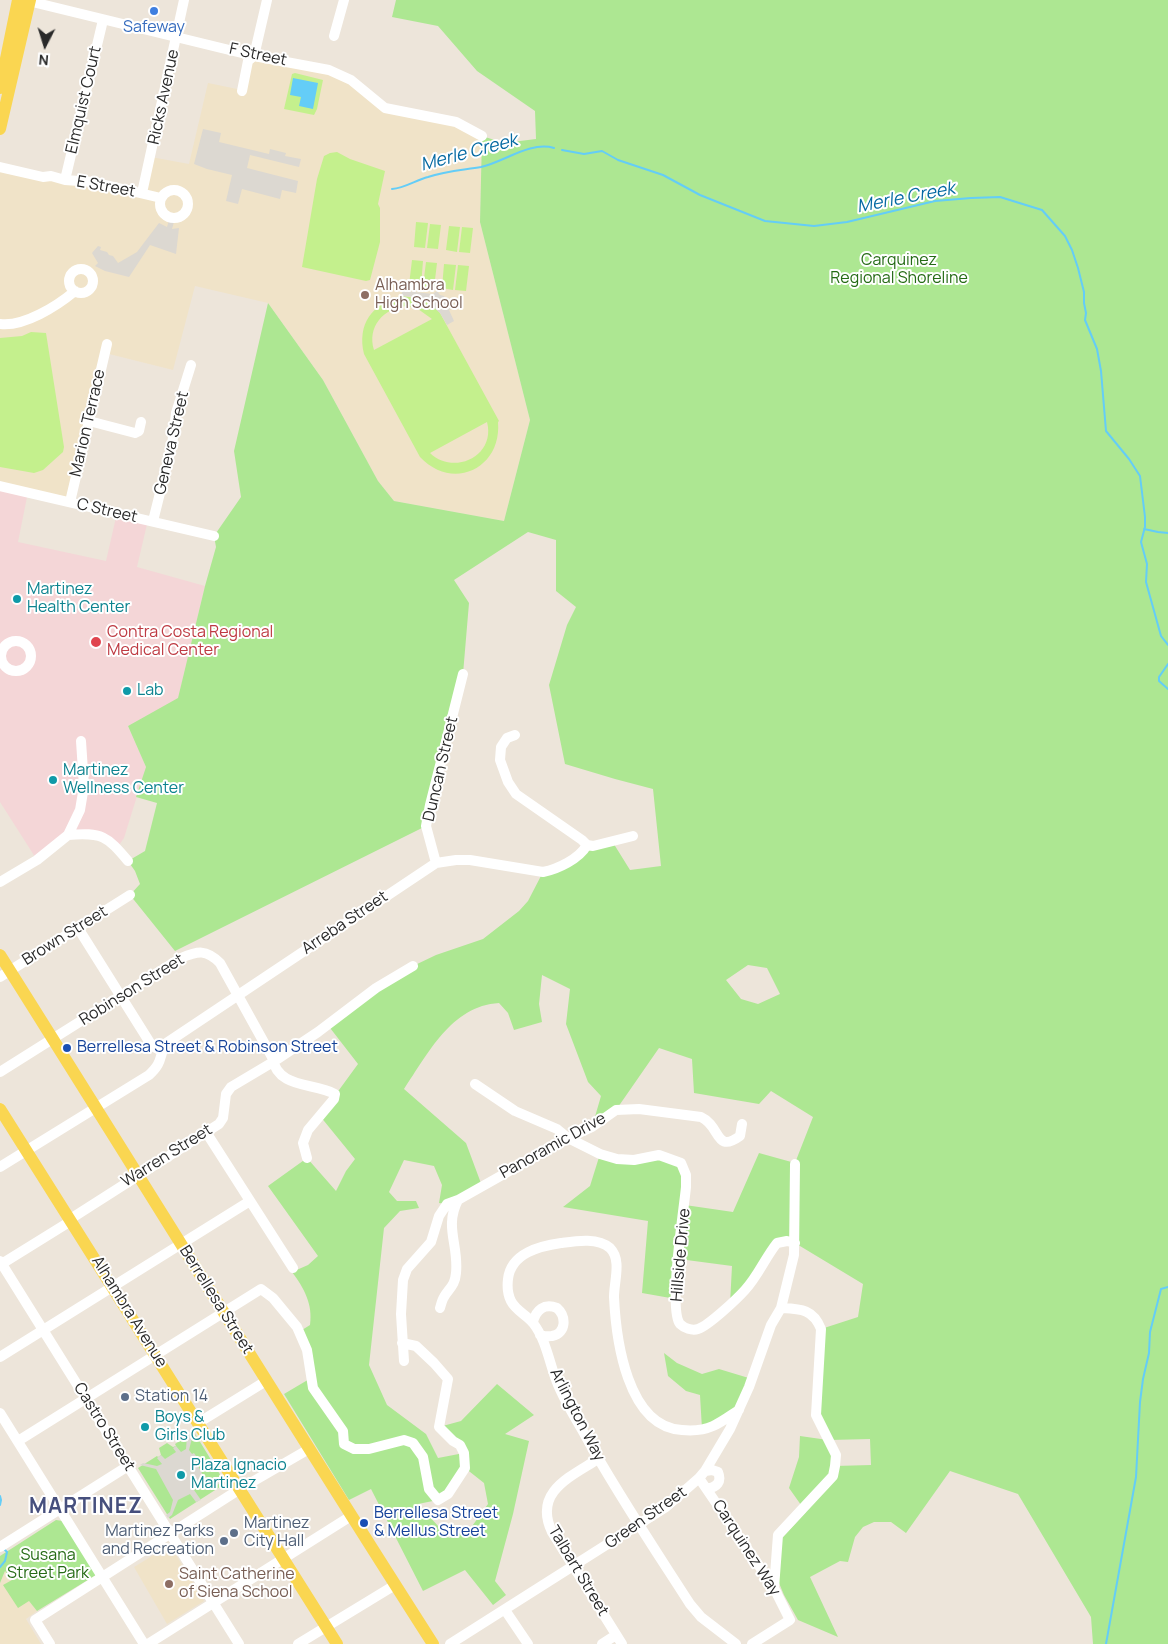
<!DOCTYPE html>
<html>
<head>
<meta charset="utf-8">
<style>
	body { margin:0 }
	#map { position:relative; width:1168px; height:1644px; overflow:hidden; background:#ede5da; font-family:Manrope,sans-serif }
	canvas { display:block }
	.north { position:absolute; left:20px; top:20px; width:50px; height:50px; -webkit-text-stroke:4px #fff; paint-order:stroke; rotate:185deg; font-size:14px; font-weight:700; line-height:20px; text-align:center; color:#292929 }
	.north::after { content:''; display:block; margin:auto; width:18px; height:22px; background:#292929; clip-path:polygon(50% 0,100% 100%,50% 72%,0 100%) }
</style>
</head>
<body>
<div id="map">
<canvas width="1168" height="1644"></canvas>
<div class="north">N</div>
</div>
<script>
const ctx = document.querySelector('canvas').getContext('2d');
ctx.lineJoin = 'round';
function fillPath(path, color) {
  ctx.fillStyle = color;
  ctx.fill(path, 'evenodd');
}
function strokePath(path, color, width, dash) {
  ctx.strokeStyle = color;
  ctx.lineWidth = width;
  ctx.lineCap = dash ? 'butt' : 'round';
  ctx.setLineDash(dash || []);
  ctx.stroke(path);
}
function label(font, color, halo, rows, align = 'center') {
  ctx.font = font + ' Manrope,sans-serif';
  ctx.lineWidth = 4;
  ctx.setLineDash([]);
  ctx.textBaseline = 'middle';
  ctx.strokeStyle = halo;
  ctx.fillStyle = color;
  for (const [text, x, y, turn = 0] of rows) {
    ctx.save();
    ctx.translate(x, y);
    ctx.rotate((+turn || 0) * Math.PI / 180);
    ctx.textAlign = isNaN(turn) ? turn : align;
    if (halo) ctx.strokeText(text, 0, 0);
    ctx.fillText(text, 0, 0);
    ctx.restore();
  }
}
const education = new Path2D(`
	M254 56 329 70 385 108 456 122 482 136 480 222 530 420 504 521 394 501 378 481 323 380 268 303 195 286 173 370 105 353 70 502 0 486V167L142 193 151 157 189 164 208 83 242 90Z
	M170 1545 204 1601 167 1624 134 1567Z
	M5 1571 37 1611 26 1619 41 1644H0V1583Z`);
const medical = new Path2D(`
	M0 486 28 492 18 542 106 561 117 513 148 520 137 567 205 586 178 699 128 726 146 767 124 838 117 848 110 840 68 835 37 860 0 802Z`);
const green = new Path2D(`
	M396 0H1168V1644H1093L1091 1617 1018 1494 950 1471 906 1533 891 1522H874L863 1527 855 1537 848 1562 840 1561 810 1577 838 1637 798 1620 784 1595 779 1583V1565L782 1538 806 1512 789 1488 799 1457 800 1436 828 1440 816 1415 821 1329 858 1317 863 1284 795 1243 781 1241 730 1304 732 1266 679 1259 676 1299 642 1293 648 1221 563 1207 590 1186 600 1154 648 1157 681 1163 685 1205 733 1212 759 1153 795 1163 813 1117 771 1091 759 1104 694 1093 692 1059 659 1048 616 1110 592 1127 601 1096 588 1082 566 1024 570 989 542 975 539 1004 542 1022 514 1030 508 1013 499 1003C451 1006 428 1054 404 1089L466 1143 482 1186 447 1204 439 1203 442 1185 434 1166 404 1160 389 1192 397 1201H416L419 1208 400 1211 384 1228 369 1365 387 1405 426 1434 438 1458 464 1453 439 1427 461 1421 497 1384 534 1415 505 1434 529 1441 513 1514 495 1581 506 1595 493 1605 465 1570 423 1591 371 1489 349 1500 284 1394 311 1378 302 1330 310 1325C313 1304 304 1288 292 1272L308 1265 318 1256 268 1186 307 1158 336 1191 346 1171 355 1159 320 1116 358 1064 327 1024 413 966 436 955 483 939 519 911 528 901 543 872 583 852 612 841 630 870 661 866 653 789 615 779 565 764 549 685 567 625 576 607 556 591V540L528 532 454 580 469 603 463 674 426 826 175 951 130 895 140 884 135 871 128 861 145 851 157 803 136 797 146 767 128 726 178 698 205 586 216 547 214 536 241 497 234 451 268 303 323 380 378 481 394 501 504 521 530 420 480 222 482 136 504 143 536 139 535 111 477 71 438 26 392 17ZM748 965 767 968 780 994 758 1004 741 999 726 980ZM870 1439 871 1465 835 1466 829 1440ZM465 1468 484 1483 488 1504 470 1529 449 1538 418 1504 438 1500Z
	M664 1353 677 1363 702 1374 719 1369 752 1379 739 1410 702 1429 700 1395 686 1391 668 1376Z
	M194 1432 224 1481 222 1483 223 1485 170 1519 138 1468 157 1456 158 1457 161 1455 159 1448 167 1443 173 1447 176 1446 175 1444Z
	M56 1520 63 1521 96 1575 37 1611 29 1601 18 1608 3 1585 12 1580 5 1571 0 1583V1556Z`);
const pitch = new Path2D(`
	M295 73 323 80 317 109 314 115 284 109 292 74Z
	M337 152 350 159 385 171 378 204 380 208V242L370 280 366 281 302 267 317 179 324 156 330 153Z
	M416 222 428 223 425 248 414 247Z
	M430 224 441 225 438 249 427 248Z
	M449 226 460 227 457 252 446 250Z
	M462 227 473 228 470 253 459 252Z
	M412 260 423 261 421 286 409 285Z
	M426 262 437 263 434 288 423 286Z
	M444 264 456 265 453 290 442 288Z
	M458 265 469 266 466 291 455 290Z
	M401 296C417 297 429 301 440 313L499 421 498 422C502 468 453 492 420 457L364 354C357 324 372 304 401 296ZM407 306 418 309 432 319 374 350C367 327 383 308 407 306ZM487 422C496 456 454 476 430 453Z
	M31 332 46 333 64 447 63 452 43 470 34 473 0 467V338L22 336Z`);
const plaza = new Path2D(`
	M203 129 221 133 219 142 269 154 270 149 286 153 285 156 301 159 299 167 250 155 247 168 298 181 296 193 282 190 280 199 242 189 238 204 226 201 232 175 207 169 194 164Z
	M170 217 175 218 172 229 179 228 176 254 150 245 129 277 105 271 95 266 98 263 92 253 98 246 101 247 100 250 107 252 109 255 113 256 118 263 137 252 159 223 167 227Z
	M403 289H406V291L433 294 437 291 440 295 444 296 451 309 449 310 454 321 447 325 440 313 429 303 415 297 401 296Z
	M194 1432 196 1435 192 1438 189 1450 192 1454 194 1453 198 1459 196 1462 204 1477 219 1480 223 1478 224 1481 217 1485 205 1481 194 1490 201 1500 196 1502 190 1494 178 1500 172 1515 168 1518 166 1515 170 1512 173 1500 156 1469 140 1465 143 1463 157 1466 162 1464 157 1458 161 1455 165 1459 176 1452 173 1448 176 1446 181 1452 186 1449 187 1436Z`);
const water = new Path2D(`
	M293 78 318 83 313 109 299 106 301 97 290 95Z`);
const stream = new Path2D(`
	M562 150 584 154 602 151 618 160 663 175 700 195 765 221 814 226 847 222 935 201 971 198 1000 197 1042 210 1065 236 1072 250 1078 268 1084 292V303L1086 313 1085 320 1097 349 1101 371 1106 431 1129 459 1140 476 1145 517V527L1141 542 1147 564 1146 582 1161 636 1168 645
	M392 189C405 188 416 180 428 177 445 171 463 170 481 167 504 162 530 141 554 148
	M1144 529 1158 532 1168 533
	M1168 664 1159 677V681L1168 689
	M0 1496 1 1500 0 1505
	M0 1567 5 1561 7 1552 3 1548
	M1106 1644 1136 1477 1140 1402 1143 1379 1149 1353 1150 1332 1161 1289 1168 1287`);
const minor = new Path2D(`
	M24 0 254 56 329 70 351 80 385 108 456 122 482 136
	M334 36 344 0
	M242 91 248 61 254 56 267 0
	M0 167 43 177 51 176 65 180 93 182 161 198
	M65 180 103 20
	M160 204a14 14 0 1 1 28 0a14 14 0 1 1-28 0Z
	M142 193 184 0
	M69 281a12 12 0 1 1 24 0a12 12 0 1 1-24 0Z
	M0 324C24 327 57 306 75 291
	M89 421 135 433 139 431 141 422
	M0 486 214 536
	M70 502 107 344
	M153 521 172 445 176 413 191 365
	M1 656a15 15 0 1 1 30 0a15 15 0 1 1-30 0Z
	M68 835C102 832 107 836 128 861
	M587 845 593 846 633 836
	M436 863 426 826 430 805 463 674
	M0 882 37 860 68 835 80 810 84 786 81 741
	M78 928 152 1046 162 1051
	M0 977 130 895
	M0 1072 181 958C198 951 206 949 220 963L272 1057C278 1090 314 1082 335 1094L334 1099 308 1130 303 1143 307 1158
	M475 1084 515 1111 557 1129 568 1138 600 1154 617 1159 634 1160 659 1155 681 1163 686 1175V1187C684 1209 668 1309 680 1324 684 1328 692 1331 698 1329 708 1326 737 1299 745 1290 758 1276 765 1258 777 1243L787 1241 795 1243
	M206 1132 293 1268
	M0 1167 149 1075C162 1063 159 1059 165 1044L436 863 456 860H470L543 872C558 869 579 859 587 845L582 840 516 794 508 782 500 760 501 747 507 738 515 735
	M0 1261 239 1644
	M0 1265 66 1224 75 1216 219 1124 223 1118 226 1094 231 1087 273 1062 318 1032 376 988 413 966
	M440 1308C441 1305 442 1300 444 1297 449 1288 455 1286 456 1273 459 1245 444 1227 458 1200L568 1138 592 1127 616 1110 639 1109 701 1117C721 1126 715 1154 740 1136L742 1124
	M533 1322C536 1310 544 1303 557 1308 566 1316 567 1333 552 1336 548 1337 544 1336 540 1335
	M0 1357 250 1201
	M404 1361 401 1314 403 1280 407 1269 431 1242 439 1216 447 1204 458 1200
	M0 1413 144 1644
	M198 1423 266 1381
	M18 1441 261 1289 273 1298 297 1327 307 1350 313 1388 343 1431 344 1444 354 1449H369L404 1440 413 1443 423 1457 429 1489 438 1500 448 1494 465 1468 464 1453 460 1445 453 1441 439 1427 448 1379 434 1363 416 1346 402 1343
	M598 1459C570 1477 533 1492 552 1532L622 1644
	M705 1471 712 1470 718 1472C722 1482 717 1487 707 1489
	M699 1478 774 1588 790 1620 752 1644
	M0 1547 128 1466
	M774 1588 778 1535 833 1476 835 1466 836 1455 816 1415 821 1329C813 1309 801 1309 781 1308
	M505 1610 528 1644
	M50 1644 35 1620 240 1489 309 1449
	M148 1644 351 1516
	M298 1644 395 1585
	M450 1644 666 1507 699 1478 705 1471 730 1429 749 1387 771 1325 781 1308 794 1255 795 1164
	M602 1644 616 1635
	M736 1644 701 1617 690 1604C654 1548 617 1493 585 1435 575 1417 562 1398 555 1377 549 1360 545 1338 533 1323 527 1315 516 1311 511 1301 508 1295 507 1287 508 1279 511 1253 540 1246 561 1243 575 1241 598 1237 610 1248 622 1260 614 1281 614 1297 616 1339 627 1427 682 1430 692 1431 704 1430 713 1426 722 1422 731 1415 739 1410`);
const major = new Path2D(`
	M0 88 18 0
	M0 129 30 0
	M0 955C145 1185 287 1416 433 1644
	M0 1109 337 1644`);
const markers = [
	[154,11,5,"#3f7fe0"],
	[365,295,5,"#8d6e63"],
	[17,599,5,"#0f9aa8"],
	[96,642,6,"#e0444e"],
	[127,691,5,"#0f9aa8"],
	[53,780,5,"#0f9aa8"],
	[67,1048,5,"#1a4fb4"],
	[125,1397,5,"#5c6f8a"],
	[145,1427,5,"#0f9aa8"],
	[181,1475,5,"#0f9aa8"],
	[364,1523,5,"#1a4fb4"],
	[234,1533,5,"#5c6f8a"],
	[224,1541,5,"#5c6f8a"],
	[169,1584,5,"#8d6e63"]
];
const shopNames = [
	["Safeway",154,28]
];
const streetNames = [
	["F Street",258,55,12],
	["Ricks Avenue",164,97,-78],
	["Elmquist Court",84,100,-77],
	["E Street",106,187,10],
	["Marion Terrace",88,423,-77],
	["Geneva Street",172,443,-77],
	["C Street",107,511,13],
	["Duncan Street",441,769,-77],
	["Arreba Street",345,923,-34],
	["Brown Street",65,936,-32],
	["Robinson Street",132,990,-32],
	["Panoramic Drive",553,1146,-29],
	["Warren Street",167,1156,-32],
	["Hillside Drive",681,1255,-85],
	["Berrellesa Street",216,1300,58],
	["Alhambra Avenue",129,1312,58],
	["Arlington Way",577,1415,63],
	["Castro Street",104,1427,58],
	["Green Street",646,1518,-35],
	["Carquinez Way",746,1548,57],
	["Talbart Street",578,1571,59]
];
const parkNames = [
	["Carquinez",899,261],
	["Regional Shoreline",899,279],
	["Susana",48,1556],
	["Street Park",48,1574]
];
const educationNames = [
	["Alhambra",375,286],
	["High School",375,304],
	["Saint Catherine",179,1575],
	["of Siena School",179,1593]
];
const cultureNames = [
	["Martinez",27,590],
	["Health Center",27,608],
	["Lab",137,691],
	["Martinez",63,771],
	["Wellness Center",63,789],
	["Boys &",155,1418],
	["Girls Club",155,1436],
	["Plaza Ignacio",191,1466],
	["Martinez",191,1484]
];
const healthNames = [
	["Contra Costa Regional",107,633],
	["Medical Center",107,651]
];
const transitNames = [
	["Berrellesa Street & Robinson Street",77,1048],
	["Berrellesa Street",374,1514],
	["& Mellus Street",374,1532]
];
const serviceNames = [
	["Station 14",135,1397],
	["Martinez",244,1524],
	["City Hall",244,1542],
	["Martinez Parks",214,1532,"right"],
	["and Recreation",214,1550,"right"]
];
const waterNames = [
	["Merle Creek",469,153,-15],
	["Merle Creek",906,198,-11]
];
const districtNames = [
	["MARTINEZ",86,1507]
];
fillPath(education, '#f0e3c8');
fillPath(medical, '#f4d6d7');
fillPath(green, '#ade792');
fillPath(pitch, '#c4f08d');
fillPath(plaza, '#dcd8d1');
fillPath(water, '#64cdf7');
strokePath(stream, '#64cdf7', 2);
strokePath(minor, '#fff', 10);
strokePath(major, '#fad651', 12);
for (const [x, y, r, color] of markers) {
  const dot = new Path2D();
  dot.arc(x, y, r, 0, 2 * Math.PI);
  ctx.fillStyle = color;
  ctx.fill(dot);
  strokePath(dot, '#fff', 2);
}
label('16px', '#366cbe', '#fff', shopNames);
label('16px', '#292929', '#fff', streetNames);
label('16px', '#256b15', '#fff', parkNames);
label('16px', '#785e54', '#fff', educationNames, 'left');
label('16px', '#0d838f', '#fff', cultureNames, 'left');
label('16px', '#be3a42', '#fff', healthNames, 'left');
label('16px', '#164399', '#fff', transitNames, 'left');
label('16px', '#4e5e75', '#fff', serviceNames, 'left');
label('italic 18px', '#0469a2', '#fff', waterNames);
ctx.letterSpacing = '1px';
label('bold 21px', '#464f7d', '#fff', districtNames);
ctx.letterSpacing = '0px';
</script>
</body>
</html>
